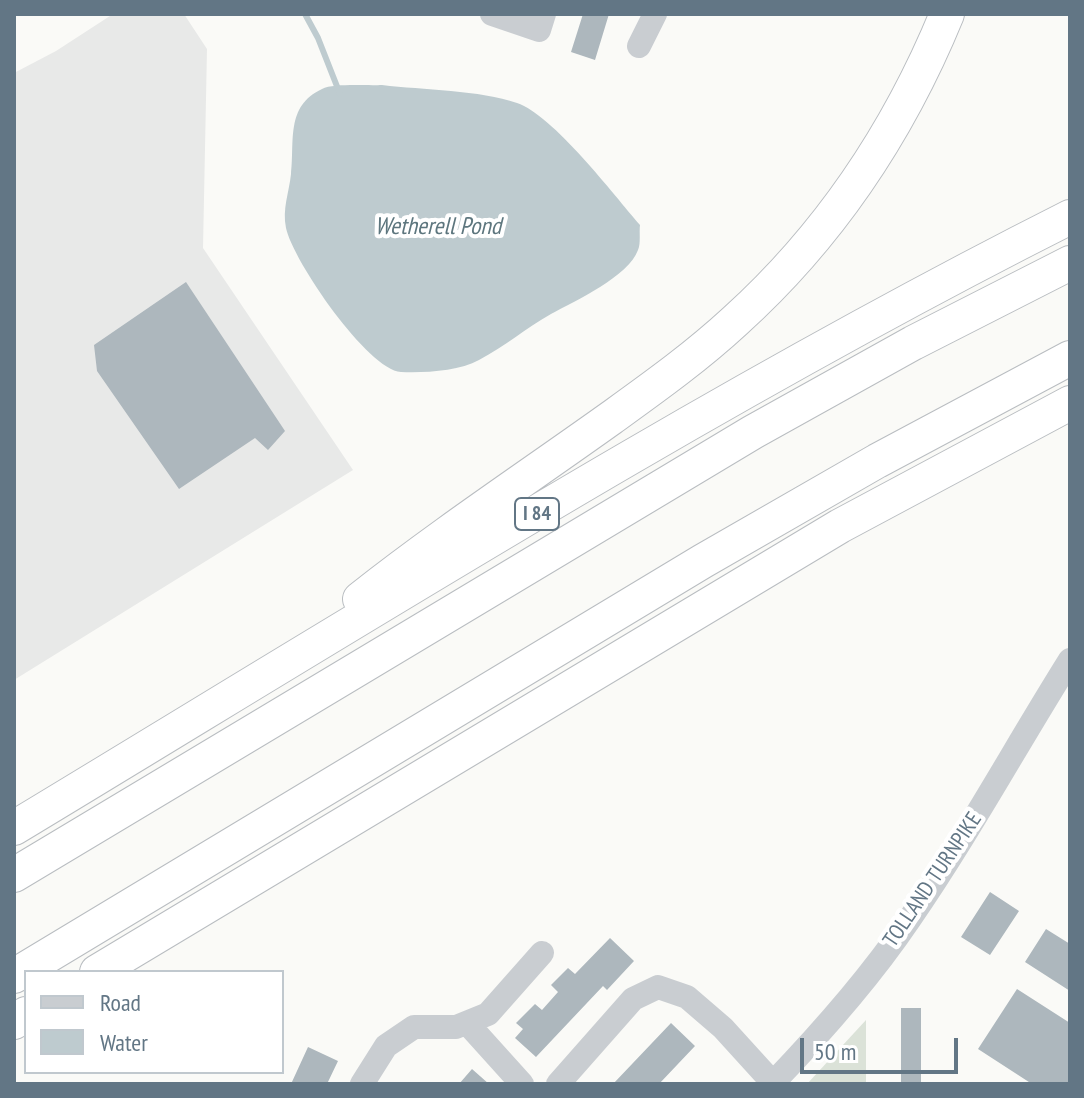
<!DOCTYPE html>
<html>
<head>
<meta charset="utf-8">
<style>
	body { margin:0 }
	#map { position:relative; width:1084px; height:1098px; overflow:hidden; background:#fafaf7; font-family:"PT Sans Narrow",sans-serif }
	canvas { display:block }
	.frame { position:absolute; inset:0; border:16px solid #627685; pointer-events:none }
	.legend { position:absolute; left:24px; top:970px; width:260px; height:104px; box-sizing:border-box; background:#fff; border:2px solid #c0c8ce; margin:0; padding:10px 14px; list-style:none; font-size:24px; color:#627685 }
	.legend li { display:flex; align-items:center; gap:16px; height:40px }
	.legend b { width:40px; border:2px solid #c0c8ce }
	.scale { position:absolute; left:800px; top:1038px; width:158px; height:36px; box-sizing:border-box; border:4px solid #627685; border-top:0; padding-left:10px; font-size:24px; line-height:28px; white-space:nowrap; color:#627685; -webkit-text-stroke:6px #fff; paint-order:stroke }
</style>
</head>
<body>
<div id="map">
<canvas width="1084" height="1098"></canvas>
<div class="frame"></div>
<ul class="legend">
<li><b style="height:10px;background:#c9cdd1"></b>Road</li>
<li><b style="height:22px;background:#becbcf"></b>Water</li>
</ul>
<div class="scale">50 m</div>
</div>
<script>
const ctx = document.querySelector('canvas').getContext('2d');
ctx.lineJoin = 'round';
function fillPath(path, color) {
  ctx.fillStyle = color;
  ctx.fill(path, 'evenodd');
}
function strokePath(path, color, width, dash) {
  ctx.strokeStyle = color;
  ctx.lineWidth = width;
  ctx.lineCap = dash ? 'butt' : 'round';
  ctx.setLineDash(dash || []);
  ctx.stroke(path);
}
function label(font, color, halo, rows, align = 'center') {
  ctx.font = font + ' "PT Sans Narrow",sans-serif';
  ctx.lineWidth = 8;
  ctx.setLineDash([]);
  ctx.textBaseline = 'middle';
  ctx.strokeStyle = halo;
  ctx.fillStyle = color;
  for (const [text, x, y, turn = 0] of rows) {
    ctx.save();
    ctx.translate(x, y);
    ctx.rotate((+turn || 0) * Math.PI / 180);
    ctx.textAlign = isNaN(turn) ? turn : align;
    if (halo) ctx.strokeText(text, 0, 0);
    ctx.fillText(text, 0, 0);
    ctx.restore();
  }
}
const built = new Path2D(`
	M113 14H184L207 49 203 248 353 470 14 680V73L56 51Z`);
const green = new Path2D(`
	M866 1020V1084H807Z`);
const water = new Path2D(`
	M382 85C423 90 480 90 517 103 553 115 614 195 640 225 639 232 641 243 638 250 629 276 575 301 551 314 526 328 504 347 479 360 459 371 425 373 401 372 368 370 293 261 286 228 282 209 289 193 291 174 295 142 285 106 322 89 334 83 367 86 382 85Z`);
const stream = new Path2D(`
	M305 14 318 38 340 94`);
const building = new Path2D(`
	M583 14H609L595 60 571 52Z
	M186 282 285 431 268 450 255 438 179 489 97 371 94 345Z
	M990 892 1019 911 990 955 961 937Z
	M1046 929 1070 944V991L1025 962Z
	M610 938 634 961 607 990 603 986 536 1057 515 1038 523 1029 516 1023 535 1004 542 1010 558 992 551 985 568 968 575 974Z
	M1017 989 1070 1023V1084H1032L978 1049Z
	M901 1008H921V1084H901Z
	M671 1023 695 1046 659 1084H613Z
	M308 1047 338 1061 327 1084H291Z
	M472 1069 489 1084H459Z`);
const minor = new Path2D(`
	M492 14 539 30 544 14
	M639 46 655 14
	M467 1023 522 1084
	M362 1084 386 1046 414 1027H456L488 1014 542 953
	M558 1084 633 999 658 987 687 997 723 1028 773 1083
	M772 1084C822 1032 869 979 909 920 967 836 1016 746 1070 660`);
const highway = new Path2D(`
	M360 599C441 535 527 478 611 418 654 387 696 357 735 321 829 236 899 131 947 14
	M14 828C362 618 707 400 1070 217
	M14 875 753 432 913 343 1070 263
	M97 972 840 526 1070 403
	M14 976 703 561 877 461 1070 358
	M14 1022 26 1014`);
const shields = [
	[537,514,44]
];
const shieldNames = [
	["I 84",537,514]
];
const streetNames = [
	["TOLLAND TURNPIKE",933,880,-56]
];
const waterNames = [
	["Wetherell Pond",438,227]
];
fillPath(built, '#e8e9e8');
fillPath(green, '#dbe2d8');
fillPath(water, '#becbcf');
strokePath(stream, '#becbcf', 6);
fillPath(building, '#adb7bd');
strokePath(highway, '#b9bdc1', 36);
strokePath(minor, '#c9cdd1', 24);
strokePath(highway, '#fff', 34);
for (const [x, y, w] of shields) {
  const box = new Path2D();
  box.roundRect(x - w / 2, y - 16, w, 32, 6);
  ctx.fillStyle = '#fff';
  ctx.fill(box);
  strokePath(box, '#627685', 2);
}
label('bold 20px', '#627685', null, shieldNames);
label('22px', '#627685', '#fff', streetNames);
label('italic 24px', '#5d767e', '#fff', waterNames);
</script>
</body>
</html>
